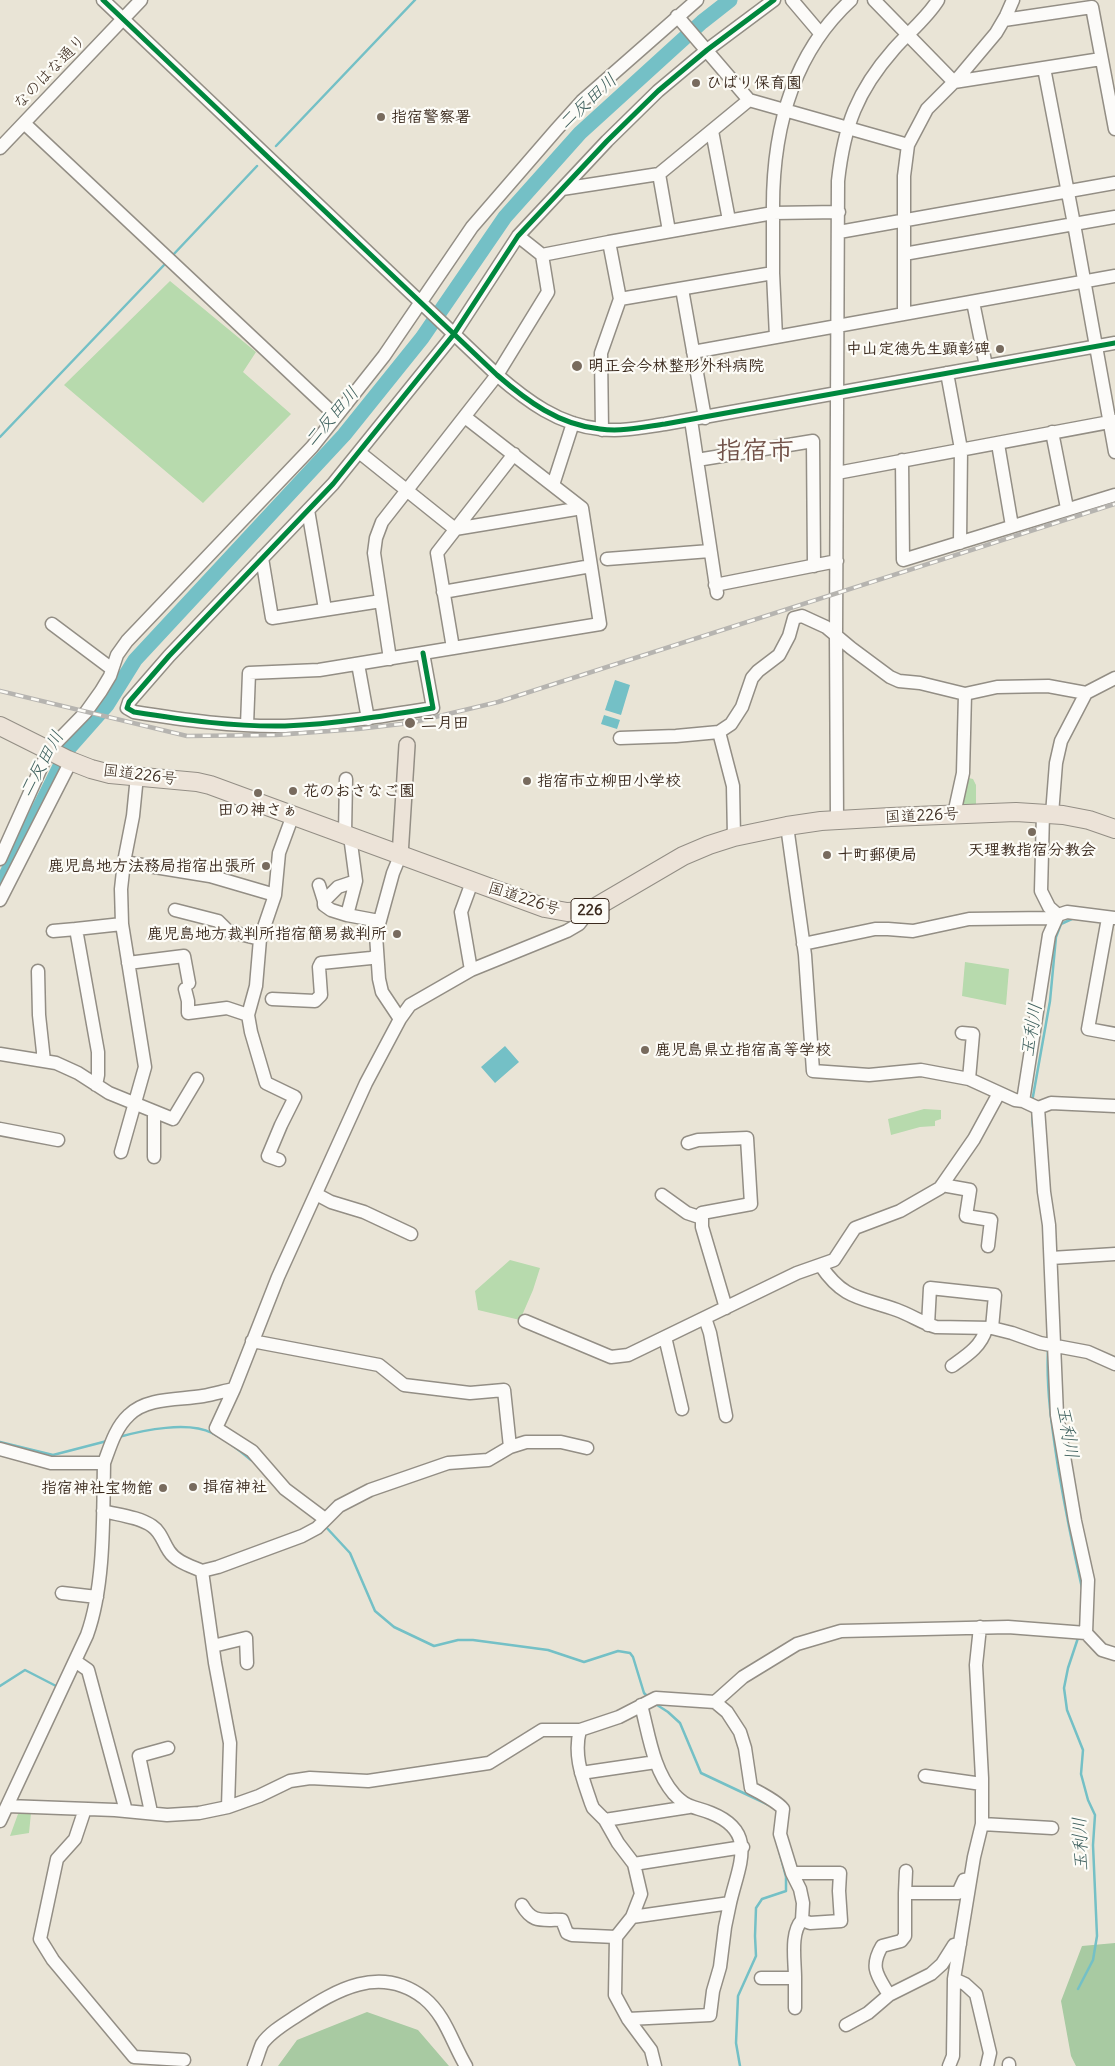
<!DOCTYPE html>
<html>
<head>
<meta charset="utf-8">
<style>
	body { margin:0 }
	canvas { display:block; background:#e9e4d6 }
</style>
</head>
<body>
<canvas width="1115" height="2066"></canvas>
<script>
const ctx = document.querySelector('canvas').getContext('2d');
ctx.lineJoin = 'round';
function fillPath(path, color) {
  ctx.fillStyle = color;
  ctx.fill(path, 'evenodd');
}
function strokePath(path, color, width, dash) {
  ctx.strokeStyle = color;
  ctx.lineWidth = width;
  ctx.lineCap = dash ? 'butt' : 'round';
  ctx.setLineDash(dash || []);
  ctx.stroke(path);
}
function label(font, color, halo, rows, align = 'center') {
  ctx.font = font + ' Delius,"Klee One",sans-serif';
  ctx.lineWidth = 4.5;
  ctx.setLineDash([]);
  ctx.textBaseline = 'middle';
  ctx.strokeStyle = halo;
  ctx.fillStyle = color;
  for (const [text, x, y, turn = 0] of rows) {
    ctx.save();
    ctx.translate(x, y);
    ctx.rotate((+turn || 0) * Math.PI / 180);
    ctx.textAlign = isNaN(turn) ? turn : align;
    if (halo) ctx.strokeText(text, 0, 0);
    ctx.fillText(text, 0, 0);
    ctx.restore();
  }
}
const green = new Path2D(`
	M170 281 256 352 243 372 291 414 203 503 64 385Z
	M964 777 973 779 976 785V808L958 809Z
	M965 962 1009 969 1006 1005 962 996Z
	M924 1109 941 1110V1119L935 1121V1126L920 1127 891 1135 888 1119Z
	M510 1260 540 1268 533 1290 520 1320 478 1310 475 1291Z
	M31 1813 29 1833 10 1836 18 1814Z`);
const forest = new Path2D(`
	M1115 1943V2066H1076L1071 2056 1061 2001 1082 1946Z
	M367 2012 418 2030 449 2066H278L297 2040Z`);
const water = new Path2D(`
	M615 680 630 685 621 715 605 710Z
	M604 715 620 720 617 729 601 724Z
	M505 1046 519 1062 495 1083 481 1067Z`);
const stream = new Path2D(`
	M276 146 415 0
	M172 256 257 166
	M0 437 165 264
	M1032 1102 1050 1001 1056 937 1061 924 1074 918
	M1032 1110 1033 1127
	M1048 1349C1046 1389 1052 1428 1058 1467 1065 1508 1073 1548 1082 1588
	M119 1437C144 1430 188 1421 212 1433 226 1440 239 1450 251 1460
	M0 1442 53 1455 107 1441
	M325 1526 350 1553 375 1611 394 1627 434 1646 458 1640H473L548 1650 584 1662 618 1651 630 1653 633 1657 644 1693 648 1697
	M0 1686 25 1670 58 1687
	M654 1703 668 1712 680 1723 701 1773 769 1805
	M1078 1989 1093 1960 1097 1936 1093 1845 1095 1815 1088 1800 1081 1774 1083 1750 1067 1710 1064 1688 1068 1668 1079 1635
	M740 2066 736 2043 738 1996 756 1956 755 1936 756 1908 762 1899 786 1891V1877L775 1835`);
const river = new Path2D(`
	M0 887 69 748 107 705 135 660 344 435 422 338 505 217 580 133 702 22 730 0`);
const minor = new Path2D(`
	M103 0 497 375C527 401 559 425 600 429 622 432 644 427 665 424L1115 343
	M792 0 820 33
	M874 0 954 82 1101 59
	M677 16 749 100 908 145
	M1004 20 1092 7 1115 129
	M1044 68 1074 224 1115 217
	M24 123 336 416
	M712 131 729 220
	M0 148 141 0
	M659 174 669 231
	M562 189 659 174 749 100
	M839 232 1115 183
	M609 242 773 213C772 133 790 56 851 0
	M904 254 1074 224 1115 452
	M542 255 609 242 620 299
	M682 289 705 418
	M973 302 986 366
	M904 314V176L908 145 927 109 959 77 996 33 1006 16 1013 0
	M776 337 773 273V213L839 212
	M693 352 1115 276
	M947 373 961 449 960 543
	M691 420 717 593
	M602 430 601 353 620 299 773 273
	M1052 432 1067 508
	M998 444 1012 526
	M359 452 455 529 582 508
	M697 460 813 441 814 566
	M902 460 903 560 1115 495
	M837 473 1115 421
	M553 485 573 423
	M308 510 325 609
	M262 558 272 618 381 601
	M607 559 710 551
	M715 585 837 561
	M443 592 591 566
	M52 624 112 669
	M453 648 437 553 514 454
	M423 653 433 708C384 716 335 724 285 726 235 727 184 720 134 712L127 708 129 702 169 656 333 484 454 334 518 236 607 141 658 91 707 50 774 0
	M390 659 374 553 376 538 382 522 497 375 548 292 542 255 518 236
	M358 664 368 719
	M247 725 249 673 319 670 600 624 582 508 465 417
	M719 732 733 786 734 837
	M620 738 676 736 719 732 731 724 742 707 752 678 758 671 779 655 789 636 794 618 802 616 826 627 851 648 890 677 899 681 920 683 965 694 997 687 1048 686 1086 693
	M1043 813 1041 891 1049 907 1058 915
	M954 814 963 773 965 694
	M1052 814 1056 763 1061 741 1086 693 1115 678
	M837 821 836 635 838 181C844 126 857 91 894 49 908 33 927 18 938 0
	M787 826 805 955 813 1071 869 1075 921 1070 969 1079 1015 1100 1023 1101 1038 1108 1051 1103 1115 1106
	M345 834 346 779
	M350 836 356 881 347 915 379 921
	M0 859 49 750 86 712 101 691 110 676 117 655 127 641 312 447 384 356 472 227 556 130 582 101 697 0
	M124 862 210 876 275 895
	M319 885 324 901
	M0 900 71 761
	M175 910 218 921 228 931 260 939
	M347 915 331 910 324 905V901L338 887 356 881
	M1108 918 1088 1029 1115 1034
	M53 931 76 929
	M803 944 875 929H888L913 931 969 919 1049 918 1067 912 1115 918
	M128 963 184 956 189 983
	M471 970 461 912 472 882
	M38 971 39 1015 44 1061
	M185 989 188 1001V1013L227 1008 248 1015
	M272 999 315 1001 321 995 319 967 321 963 371 958 377 956
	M400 1019 382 992 379 979 376 935 393 873 400 856
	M962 1033 973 1034 969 1079
	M0 1054 56 1063 78 1073 109 1093 173 1119 197 1079
	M96 1085 98 1075V1052L76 929 122 924
	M1023 1101 1049 935 1058 915
	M1038 1108 1044 1192 1049 1225 1057 1415 1075 1521 1088 1580 1086 1633 1102 1650 1115 1654
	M0 1129 58 1140
	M688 1143 698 1140 747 1138 751 1204 702 1213V1227L726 1308
	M121 1152 145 1067 122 924 121 889 124 862 133 816 137 776
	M154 1157V1113
	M279 1160 268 1156 281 1125 295 1097 266 1083 251 1032 248 1015 256 986 260 939 275 895 279 853 293 815
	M942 1185 970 1190 966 1216 991 1220 988 1246
	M316 1194 331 1202 364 1212 411 1234
	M662 1195 687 1213 702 1218
	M1051 1258 1115 1254
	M821 1266C844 1300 861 1297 897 1310 911 1315 922 1323 936 1327L992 1328 1012 1333 1040 1343 1088 1352 1115 1364
	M705 1318 710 1333 726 1416
	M525 1321 611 1357 628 1355 797 1273 834 1260 855 1228 900 1211 940 1188 974 1139 999 1093
	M928 1325 930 1288 995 1295 992 1328
	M665 1337 682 1409
	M252 1341 379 1365 404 1385 470 1393 504 1390 510 1447
	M952 1366C966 1356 981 1347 986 1329
	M0 1449 51 1463H104C110 1447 115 1428 129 1415 147 1397 180 1400 203 1396 214 1394 224 1391 234 1389
	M103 1511C119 1515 139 1517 152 1526 161 1532 163 1542 169 1551 176 1562 191 1566 202 1571L218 1567 302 1536 317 1528 339 1506 370 1490 448 1463 488 1460 510 1447 526 1442H561L587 1448
	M325 1519 285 1489 252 1451 216 1428 234 1389 278 1277 366 1083 400 1019 410 1005 471 970 567 931 579 924 589 911
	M202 1571 215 1663 230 1743 228 1807
	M62 1593 97 1597
	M213 1646 246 1638 247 1663
	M75 1661 88 1670 126 1811
	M715 1702 743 1677 797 1644 841 1631 1008 1627 1086 1633
	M580 1730C573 1756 583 1779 591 1803L593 1808 605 1820 618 1843 634 1864 641 1894 632 1917 616 1937 615 1995 628 2019 651 2050 655 2066
	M581 1773 656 1762
	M925 1776 982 1784
	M7 1806 115 1810 167 1815 199 1813 228 1807 259 1796 290 1781 310 1778 368 1781 489 1763 542 1730H580L619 1717 656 1698 715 1702 727 1712 740 1732 745 1748 751 1788C759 1792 779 1803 783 1809L780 1834 792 1873 800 1889 803 1903 802 1920 810 1923 841 1921 839 1891 840 1873H792
	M85 1809 75 1839 57 1859 40 1939 53 1960 134 2057 184 2060
	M151 1812 139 1756 168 1748
	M605 1820 689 1807
	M0 1821 87 1635C105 1585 103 1517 104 1463
	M982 1824 1052 1828
	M634 1864 743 1847
	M905 1893 906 1871
	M522 1905C533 1924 542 1919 562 1920L567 1933 572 1935 616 1937
	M632 1917 730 1903C739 1864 758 1832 711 1813 694 1806 688 1809 674 1794 653 1770 649 1735 641 1705
	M960 1944 954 1945 942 1964 931 1974 889 1995C878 1976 869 1968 882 1946L901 1941 905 1936V1893H958L964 1880 970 1879
	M761 1978H795C795 1960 790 1933 802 1920
	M795 1978V2008
	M954 1979 965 1984 976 1994 990 2053 987 2066
	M628 2019 710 2015 713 1991 720 1967 725 1927 730 1903
	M846 2025 868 2013 889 1995
	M254 2066C257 2059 259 2051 262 2044 270 2032 286 2023 298 2015 336 1990 380 1964 424 1998 446 2016 452 2043 466 2066
	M949 2066 953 2056 954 1979 974 1857 982 1824V1778L976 1665 980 1627
	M1009 2066V2064`);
const major = new Path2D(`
	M400 856 407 745`);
const highway = new Path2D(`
	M0 726 68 760 91 769 110 774 197 782 210 785 545 908 567 912 589 911 683 856 709 845 734 837 787 826 821 821 891 817 1016 812 1063 815 1089 820 1115 829`);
const rail = new Path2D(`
	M0 691 187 736 276 735 358 729 410 723 498 702 1115 504`);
const cycleway = new Path2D(`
	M103 0 497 375C527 401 559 425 600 429 622 432 644 427 665 424L1115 343
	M423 653 433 708C384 716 335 724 285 726 235 727 184 720 134 712L127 708 129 702 169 656 333 484 454 334 518 236 607 141 658 91 707 50 774 0`);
const markers = [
	[696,83,5,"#786b5e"],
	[381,117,5,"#786b5e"],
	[1000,349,5,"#786b5e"],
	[577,366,6,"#786b5e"],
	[410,723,6,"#786b5e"],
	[527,781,5,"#786b5e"],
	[293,791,5,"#786b5e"],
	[258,793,5,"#786b5e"],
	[1032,832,5,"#786b5e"],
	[827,855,5,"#786b5e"],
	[266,866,5,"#786b5e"],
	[397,934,5,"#786b5e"],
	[645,1050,5,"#786b5e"],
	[193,1487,5,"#786b5e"],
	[163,1488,5,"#786b5e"]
];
const shields = [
	[590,911,38]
];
const shieldNames = [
	["226",590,911]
];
const streetNames = [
	["なのはな通り",50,72,-46],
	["国道226号",140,775,7],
	["国道226号",922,816,-3],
	["国道226号",524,899,18]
];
const poiNames = [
	["ひばり保育園",706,83],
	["指宿警察署",391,117],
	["中山定徳先生顕彰碑",990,349,"right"],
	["明正会今林整形外科病院",588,366],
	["二月田",421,723],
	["指宿市立柳田小学校",537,781],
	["花のおさなご園",303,791],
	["田の神さぁ",258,810,"center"],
	["天理教指宿分教会",1032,850,"center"],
	["十町郵便局",837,855],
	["鹿児島地方法務局指宿出張所",256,866,"right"],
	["鹿児島地方裁判所指宿簡易裁判所",387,934,"right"],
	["鹿児島県立指宿高等学校",655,1050],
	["揖宿神社",203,1487],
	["指宿神社宝物館",153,1488,"right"]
];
const waterNames = [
	["二反田川",588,102,-43],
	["二反田川",332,417,-49],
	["二反田川",42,764,-61],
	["玉利川",1032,1030,-81],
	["玉利川",1067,1432,80],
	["玉利川",1081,1844,-92]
];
const townNames = [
	["指宿市",755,452]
];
fillPath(green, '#b7daad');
fillPath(forest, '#a8caa2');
fillPath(water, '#74c0c6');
strokePath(stream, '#74c0c6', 2.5);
strokePath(river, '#74c0c6', 15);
strokePath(minor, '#938e85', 15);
strokePath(major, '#938e85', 18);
strokePath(highway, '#938e85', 20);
strokePath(minor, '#fcfbf9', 12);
strokePath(major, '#ece3d8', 15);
strokePath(highway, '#ece3d8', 18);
strokePath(rail, '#b6b4b0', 4.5);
strokePath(rail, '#fdfcf7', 2.5, [8]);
strokePath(cycleway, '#00873e', 5);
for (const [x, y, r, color] of markers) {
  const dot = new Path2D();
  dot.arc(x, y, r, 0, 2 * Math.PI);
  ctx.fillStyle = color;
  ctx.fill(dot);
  strokePath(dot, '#fdfcf7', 2);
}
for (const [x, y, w] of shields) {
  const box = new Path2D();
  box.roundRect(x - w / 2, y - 12.5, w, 25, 4);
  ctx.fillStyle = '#fdfcf7';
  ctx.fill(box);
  strokePath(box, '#3b2a1e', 1);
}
label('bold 15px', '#3b2a1e', null, shieldNames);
label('16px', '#3b2a1e', '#fdfcf7', streetNames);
label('bold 16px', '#3b2a1e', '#fdfcf7', poiNames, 'left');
label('italic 18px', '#3e605e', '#fdfcf7', waterNames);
label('bold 26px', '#725249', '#fdfcf7', townNames);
</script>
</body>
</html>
